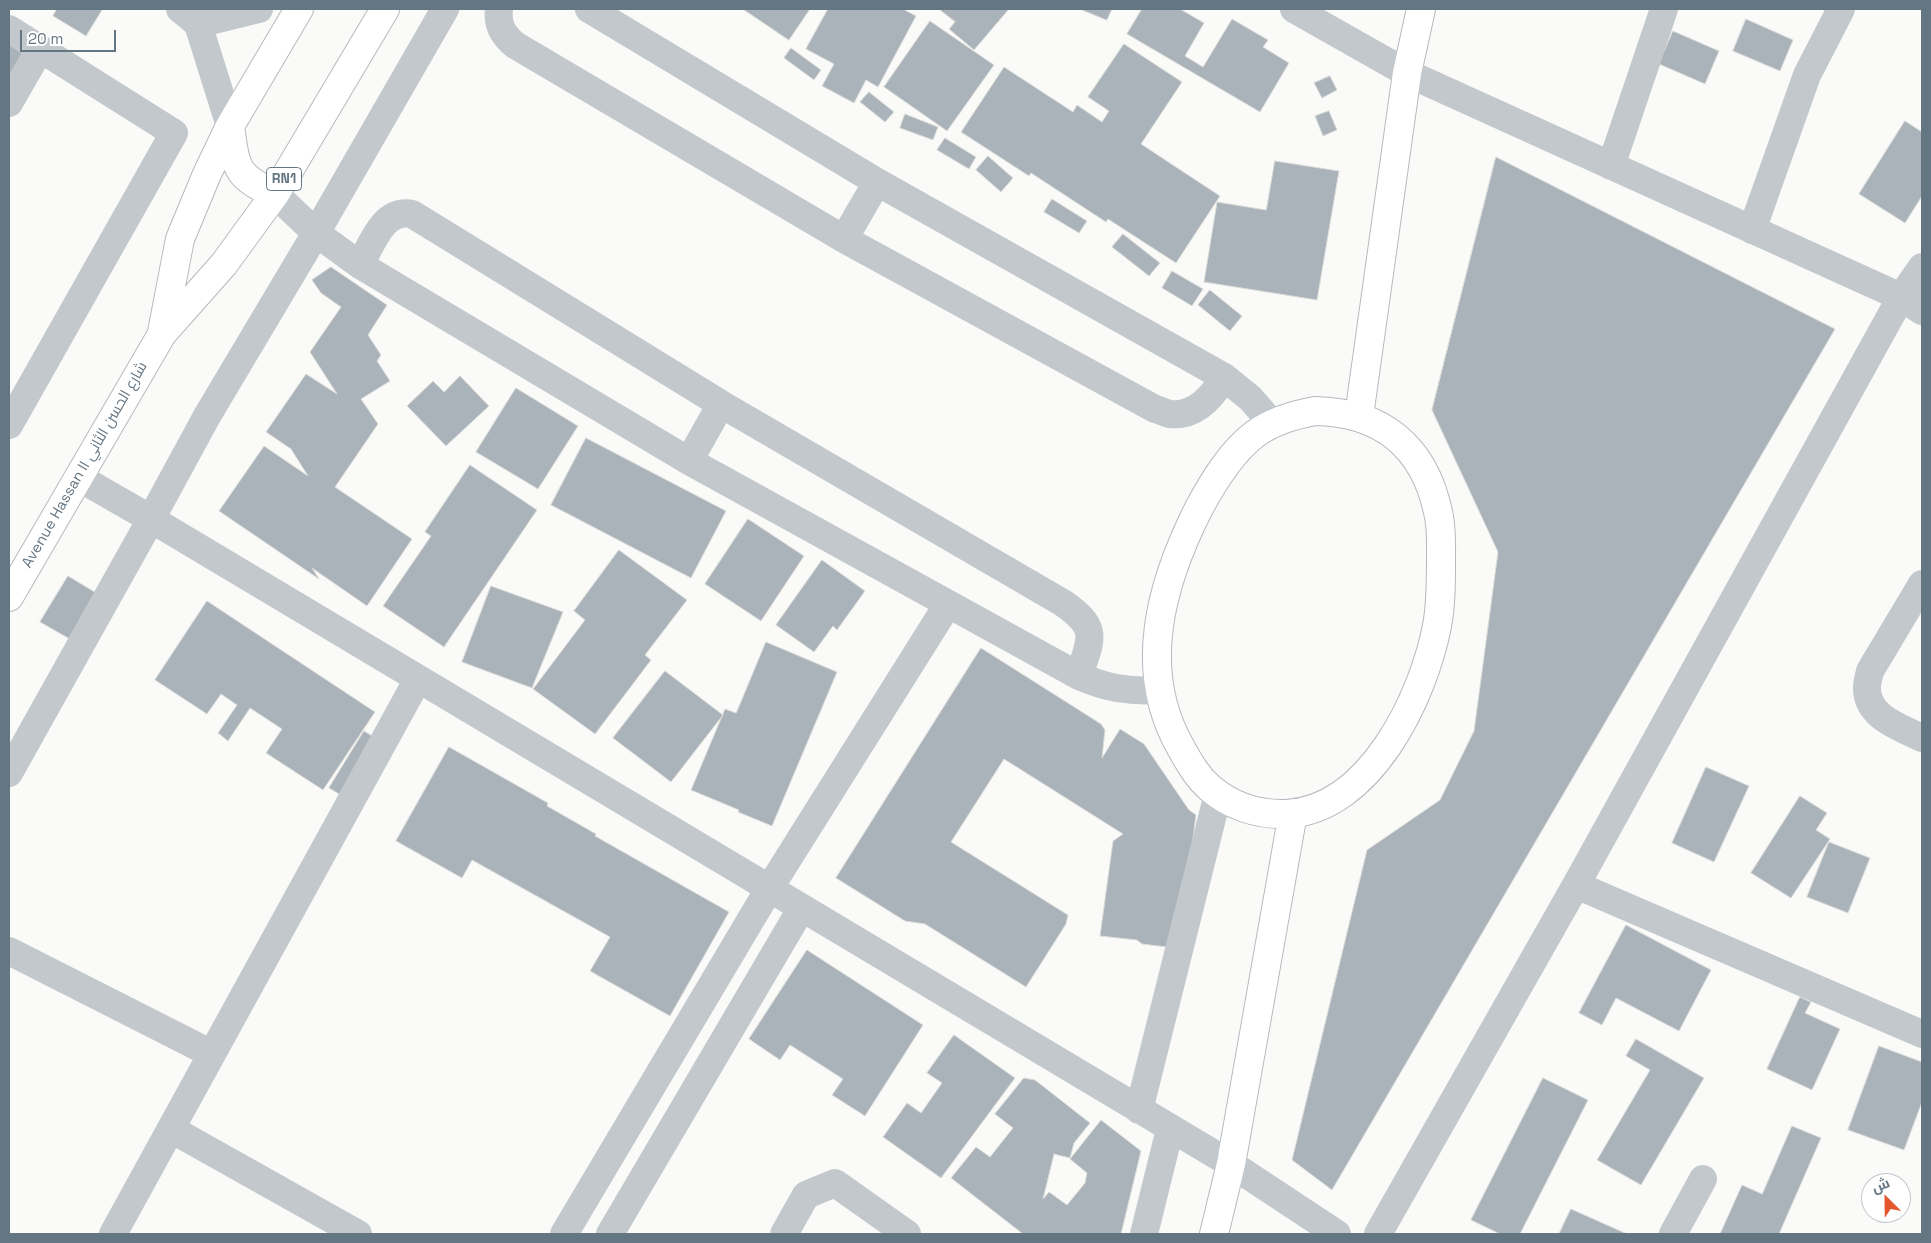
<!DOCTYPE html>
<html>
<head>
<meta charset="utf-8">
<style>
	body { margin:0 }
	#map { position:relative; width:1931px; height:1243px; overflow:hidden; background:#fafaf8; font-family:"Space Grotesk",Cairo,sans-serif }
	canvas { display:block }
	.frame { position:absolute; inset:0; border:10px solid #657683; pointer-events:none }
	.north { position:absolute; left:1861px; top:1173px; width:50px; height:50px; box-sizing:border-box; background:#fff; border:1px solid #c1c8cd; border-radius:50%; rotate:337deg; font-size:14px; font-weight:700; line-height:20px; text-align:center; color:#657683 }
	.north::after { content:''; display:block; margin:auto; width:18px; height:22px; background:#e4572e; clip-path:polygon(50% 0,100% 100%,50% 72%,0 100%) }
	.scale { position:absolute; left:20px; top:30px; width:96px; height:22px; box-sizing:border-box; border:2px solid #657683; border-top:0; padding-left:6px; font-size:15px; line-height:18px; white-space:nowrap; color:#657683; -webkit-text-stroke:4px #fff; paint-order:stroke }
</style>
</head>
<body>
<div id="map">
<canvas width="1931" height="1243"></canvas>
<div class="frame"></div>
<div class="north">ش</div>
<div class="scale">20 m</div>
</div>
<script>
const ctx = document.querySelector('canvas').getContext('2d');
ctx.lineJoin = 'round';
function fillPath(path, color) {
  ctx.fillStyle = color;
  ctx.fill(path, 'evenodd');
}
function strokePath(path, color, width, dash) {
  ctx.strokeStyle = color;
  ctx.lineWidth = width;
  ctx.lineCap = dash ? 'butt' : 'round';
  ctx.setLineDash(dash || []);
  ctx.stroke(path);
}
function label(font, color, halo, rows, align = 'center') {
  ctx.font = font + ' "Space Grotesk",Cairo,sans-serif';
  ctx.lineWidth = 5;
  ctx.setLineDash([]);
  ctx.textBaseline = 'middle';
  ctx.strokeStyle = halo;
  ctx.fillStyle = color;
  for (const [text, x, y, turn = 0] of rows) {
    ctx.save();
    ctx.translate(x, y);
    ctx.rotate((+turn || 0) * Math.PI / 180);
    ctx.textAlign = isNaN(turn) ? turn : align;
    if (halo) ctx.strokeText(text, 0, 0);
    ctx.fillText(text, 0, 0);
    ctx.restore();
  }
}
const building = new Path2D(`
	M57 9H100L102 10 86 36 53 16Z
	M743 9H810L789 40Z
	M828 9H903L916 16 878 87 866 80 854 103 822 86 834 64 806 49Z
	M939 9H1009L974 50 949 29 955 22Z
	M1080 9H1112L1107 20Z
	M1142 9H1180L1204 23 1185 56 1203 67 1232 19 1268 40 1263 47 1289 63 1260 112 1127 34Z
	M1746 19 1793 40 1780 71 1733 51Z
	M930 21 994 65 947 131 884 87Z
	M1673 31 1719 51 1705 84 1659 64Z
	M9 37 29 50 9 83Z
	M1124 44 1182 82 1141 144 1220 196 1176 263 1108 219 1106 222 1031 173 1029 176 961 132 1004 67 1073 112 1077 105 1102 122 1109 111 1088 97Z
	M791 48 821 70 814 80 784 58Z
	M1330 76 1337 90 1322 98 1314 83Z
	M869 92 894 112 885 122 860 102Z
	M1329 111 1337 130 1323 136 1315 116Z
	M905 114 938 127 933 140 900 128Z
	M1905 121 1922 132V196L1905 223 1859 194Z
	M945 138 976 157 969 169 937 150Z
	M988 156 1013 178 1001 192 976 170Z
	M1496 157 1835 329 1332 1190 1292 1160 1367 850 1440 800 1474 731 1498 552 1432 410Z
	M1275 161 1339 171 1317 300 1204 282 1217 202 1266 210Z
	M1052 199 1087 221 1079 233 1044 212Z
	M1123 234 1160 263 1149 276 1112 247Z
	M331 267 387 305 368 335 381 355 377 361 390 381 361 399 378 424 335 487 412 539 367 606 312 568 319 579 219 511 264 446 308 476 291 449 266 432 306 374 337 394 310 352 341 307 321 293 312 280Z
	M1172 271 1203 289 1192 306 1162 288Z
	M1210 290 1242 316 1230 331 1198 305Z
	M460 376 489 406 446 446 407 406 433 381 444 392Z
	M516 388 578 426 538 489 476 452Z
	M586 438 726 511 691 578 551 505Z
	M470 465 537 510 444 647 383 606 431 536 425 532Z
	M748 519 804 556 761 621 705 584Z
	M619 550 687 600 645 655 651 660 595 734 533 689 585 620 574 611Z
	M822 560 865 591 837 630 833 626 814 652 776 625Z
	M68 576 103 597 75 642 40 622Z
	M491 586 563 612 532 688 462 662Z
	M207 601 375 712 323 790 266 753 282 729 250 708 228 741 218 733 237 705 221 694 207 714 155 680Z
	M766 642 837 672 772 826 738 812 739 810 691 790 725 709 736 713Z
	M981 648 1101 724 1105 730 1102 758 1120 729 1144 744 1189 810 1196 815 1182 923 1167 947 1142 944 1137 940 1100 936 1113 841 1123 834 1004 759 951 842 1068 915 1066 924 1026 987 925 924 905 921 836 878Z
	M665 671 723 715 671 782 613 738Z
	M364 731 380 741 346 798 329 788Z
	M449 747 548 803 547 806 596 834 595 836 729 912 670 1016 590 971 610 937 472 860 462 878 396 841Z
	M1706 767 1749 786 1714 862 1672 843Z
	M1800 796 1827 813 1816 830 1830 839 1791 898 1751 873Z
	M1829 842 1870 858 1848 913 1807 897Z
	M1626 925 1711 970 1679 1031 1616 998 1602 1025 1579 1013Z
	M807 950 923 1025 865 1116 832 1095 843 1079 790 1045 780 1060 749 1039Z
	M1800 997 1811 1002 1805 1013 1840 1029 1812 1090 1767 1069Z
	M954 1035 1015 1078 941 1178 883 1137 907 1103 921 1113 942 1083 927 1073Z
	M1636 1039 1704 1078 1641 1185 1597 1160 1650 1070 1626 1056Z
	M1879 1046 1922 1062V1102L1904 1150 1848 1130Z
	M1024 1078 1035 1080 1090 1123 1074 1143 1070 1158 1054 1154 1043 1199 1049 1192 1067 1205 1085 1183 1087 1173 1070 1159 1101 1120 1141 1151 1121 1234H1023L951 1178 976 1147 990 1157 1013 1128 995 1114Z
	M1543 1078 1588 1100 1520 1234H1500L1471 1220Z
	M1792 1126 1821 1138 1779 1234H1720L1742 1185 1762 1194Z
	M1571 1209 1627 1234H1559Z`);
const street = new Path2D(`
	M180 9 198 24 259 9
	M445 9 316 233 207 416 151 519 1231 1164 1337 1234
	M499 9C497 25 503 35 515 45L844 239 1155 409C1160 410 1165 413 1170 414 1196 417 1213 396 1224 377
	M589 9 877 182 1224 377 1250 398 1272 423
	M1294 9 1407 73 1901 297 1922 311
	M198 24 230 126
	M9 29 174 133 9 425
	M9 103 40 49
	M1611 166 1664 9
	M275 194 316 233 360 265 689 461 1079 676C1106 688 1130 692 1159 690
	M1752 230 1807 75 1841 9
	M844 239 877 182
	M360 265C372 244 383 208 412 214L721 404 1063 603C1100 629 1091 638 1079 676
	M689 461 721 404
	M1922 584 1870 671C1869 676 1867 682 1867 687 1866 717 1900 727 1922 738
	M9 773 151 519 78 477
	M1576 885 1901 297 1922 267
	M9 951 212 1054
	M1139 1110 1218 794
	M171 1129 358 1234
	M113 1234 418 679
	M564 1234 769 889 948 604
	M610 1234 801 909
	M784 1234 806 1195 835 1183 907 1234
	M1144 1234 1170 1129
	M1378 1234 1576 885 1922 1034
	M1673 1234 1703 1179`);
const secondary = new Path2D(`
	M1315 411C1381 412 1424 446 1438 512 1442 527 1441 545 1441 561 1441 583 1441 605 1437 626 1423 698 1370 810 1286 814 1258 815 1231 806 1210 788 1197 777 1189 762 1181 748 1136 670 1161 583 1199 508 1213 482 1231 452 1255 434 1273 421 1293 415 1315 411Z
	M1359 416 1407 73 1421 9
	M1214 1234 1231 1164 1293 813`);
const primary = new Path2D(`
	M230 126C236 168 235 176 275 194
	M162 332 180 239 207 174 230 126 299 9
	M9 597 162 334 224 264 275 194 385 9`);
const shields = [
	[284,179,35]
];
const shieldNames = [
	["RN1",284,179]
];
const streetNames = [
	["Avenue Hassan II شارع الحسن الثاني",85,465,-60]
];
fillPath(building, '#aab3b9');
strokePath(building, '#dcdcda', 1);
strokePath(secondary, '#b3babf', 30);
strokePath(primary, '#b5babe', 30);
strokePath(street, '#c3c8cc', 28);
strokePath(secondary, '#fff', 28);
strokePath(primary, '#fff', 28);
for (const [x, y, w] of shields) {
  const box = new Path2D();
  box.roundRect(x - w / 2, y - 11.5, w, 23, 4);
  ctx.fillStyle = '#fff';
  ctx.fill(box);
  strokePath(box, '#657683', 1);
}
label('bold 14px', '#657683', null, shieldNames);
label('15px', '#657683', '#fff', streetNames);
</script>
</body>
</html>
